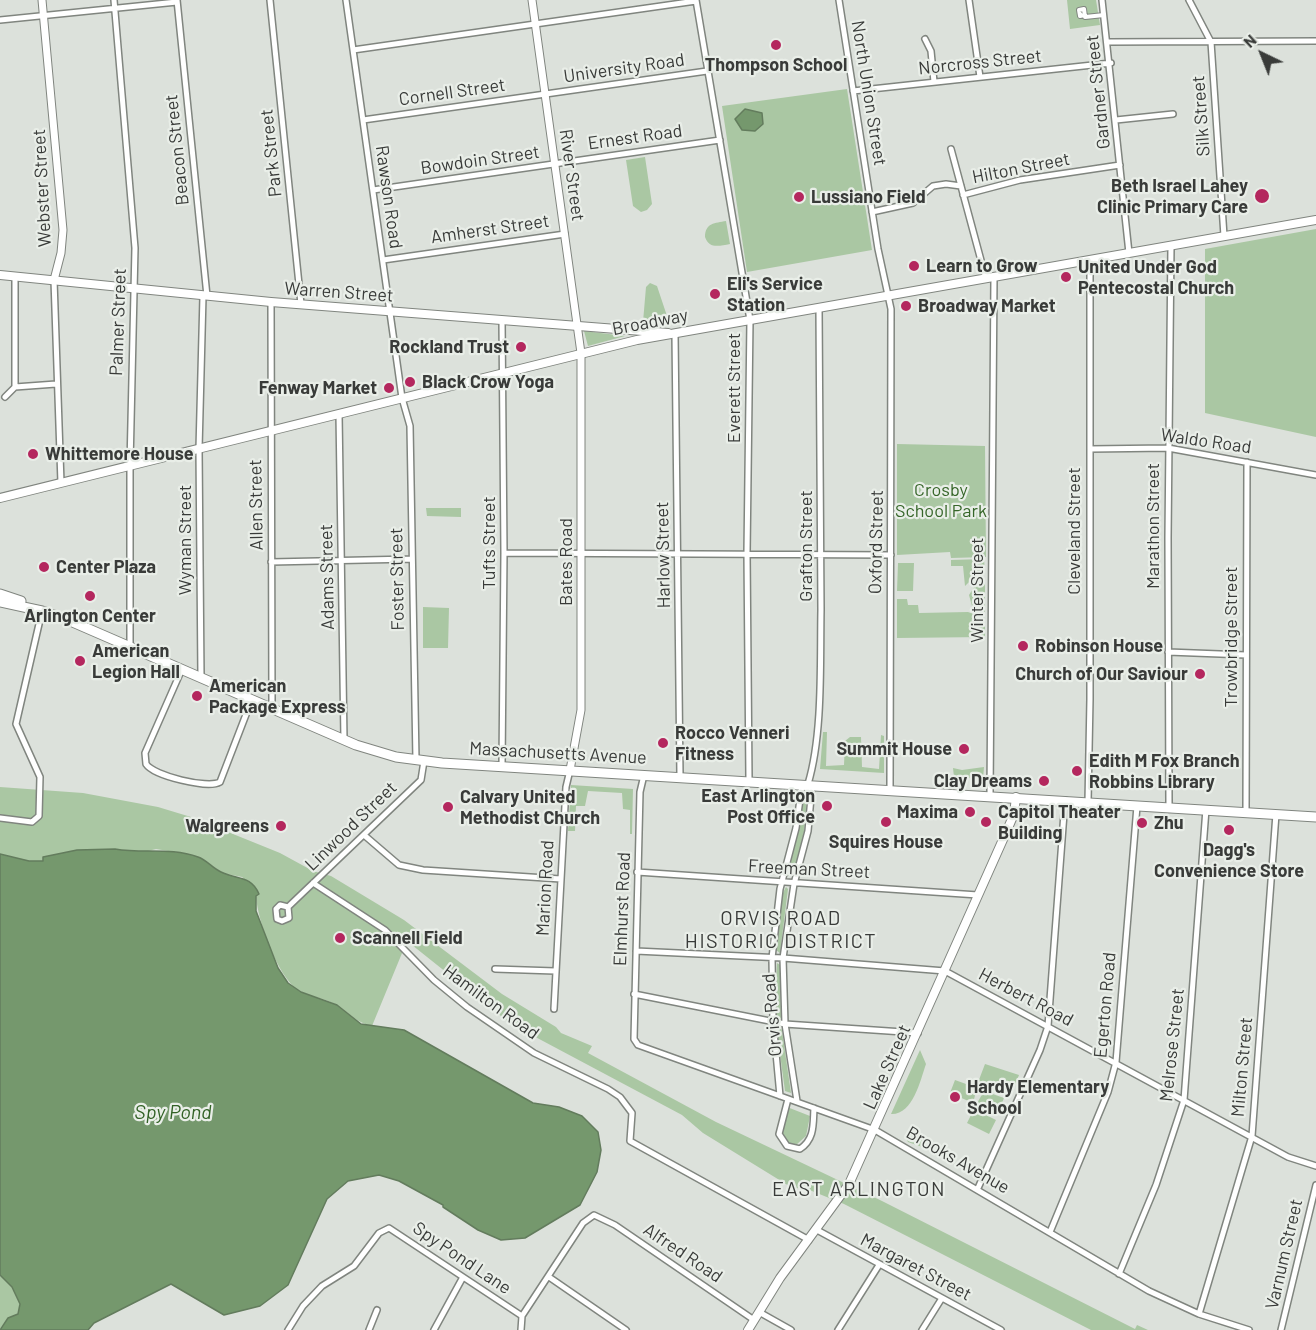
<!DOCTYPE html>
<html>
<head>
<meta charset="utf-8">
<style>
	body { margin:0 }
	#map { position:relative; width:1316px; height:1330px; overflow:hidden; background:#dce1db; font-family:Barlow,sans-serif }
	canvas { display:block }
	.north { position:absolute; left:1232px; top:24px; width:60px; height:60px; -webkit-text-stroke:4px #e9eee8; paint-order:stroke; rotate:317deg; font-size:16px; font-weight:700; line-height:24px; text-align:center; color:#393b39 }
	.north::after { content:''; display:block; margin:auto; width:21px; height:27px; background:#393b39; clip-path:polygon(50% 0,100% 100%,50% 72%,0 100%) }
</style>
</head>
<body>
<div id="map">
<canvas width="1316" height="1330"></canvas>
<div class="north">N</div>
</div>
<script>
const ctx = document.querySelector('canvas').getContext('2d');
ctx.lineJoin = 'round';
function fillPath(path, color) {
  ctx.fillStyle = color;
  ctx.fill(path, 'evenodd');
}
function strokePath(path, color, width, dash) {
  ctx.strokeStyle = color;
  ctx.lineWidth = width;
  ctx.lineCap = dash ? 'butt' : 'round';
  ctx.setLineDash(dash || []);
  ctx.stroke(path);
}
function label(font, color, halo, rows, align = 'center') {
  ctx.font = font + ' Barlow,sans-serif';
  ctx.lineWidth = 4.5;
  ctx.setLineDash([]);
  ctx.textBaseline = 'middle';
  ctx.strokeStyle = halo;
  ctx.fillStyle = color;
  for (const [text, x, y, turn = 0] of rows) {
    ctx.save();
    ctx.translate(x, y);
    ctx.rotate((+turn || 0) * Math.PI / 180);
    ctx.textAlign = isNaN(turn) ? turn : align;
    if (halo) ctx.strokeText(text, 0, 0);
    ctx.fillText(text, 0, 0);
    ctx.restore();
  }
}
const green = new Path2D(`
	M1067 0H1096L1100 25 1070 29Z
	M847 89 872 250 747 272 722 106Z
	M645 157 652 204 647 210 641 212 633 206 626 160Z
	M726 221 730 244C719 246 709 249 705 237 705 223 715 223 726 221Z
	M1316 229V437L1205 413V249Z
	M650 283 657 286 670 325 643 322 646 287Z
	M584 331 625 336 588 346Z
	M897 444 985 446 986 557 951 558 950 552 897 555Z
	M426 508H461V517L427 516Z
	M984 559 985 574 975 576 965 586 963 566H951V560Z
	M898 563H914L913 591H897Z
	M985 581V612L972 606 969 595 976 584Z
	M897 599H907L908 605H918L919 613 968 612 985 618V637L897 638Z
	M423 607 449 608 448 648H423Z
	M823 732H827L826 766 844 765 845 741 850 737H861L862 767 879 769 881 735 884 736V773L820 769Z
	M984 767 983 779 954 777 953 768 962 770Z
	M571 785 633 789 632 834H630V810L623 809 622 793 588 791 585 806H576L575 831H568Z
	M0 787 83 793 158 807 191 817 280 853 313 871 331 876 404 920 502 994 556 1027 561 1033 592 1046 588 1053 716 1122 882 1201 1135 1329 1137 1325 1148 1330H1091L844 1204 802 1187 794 1189 703 1133 682 1115 511 1024 407 941 372 1026C357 1023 349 1013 337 1005 325 998 310 997 298 990 277 976 257 919 256 895L259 894 242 877 222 873 204 860 187 854 156 849 140 853 77 850 44 857 43 861H29L0 854Z
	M804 795 807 797 804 832 793 876H788Z
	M786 887 788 889 780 953 776 950C776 931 776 904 786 887Z
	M777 963 780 965 781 1019 778 1020 775 1012Z
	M780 1026 782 1031 791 1093 785 1091 777 1032V1027Z
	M920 1050 926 1064C920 1081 913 1115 891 1114Z
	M985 1064 1019 1075 1010 1097 977 1085Z
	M955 1080 977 1088 973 1103 950 1093Z
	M984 1091 1004 1098 997 1115 976 1105Z
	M787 1107 810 1116 806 1136 796 1145 788 1144 782 1137Z
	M974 1109 996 1120 989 1134 967 1123Z
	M908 1133H917L927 1141 925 1148 908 1142 905 1136Z
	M0 1275 12 1287 20 1304 18 1314 8 1318 0 1329Z`);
const water = new Path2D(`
	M745 109 762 113 763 124 755 131 742 130 735 119Z
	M115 849C143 854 170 847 198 857 207 860 212 868 221 872 237 880 251 875 259 894L256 896V911L278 968 288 983 301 992 337 1005 361 1024 404 1030 533 1103 559 1107 582 1116 598 1132 601 1150 597 1172 580 1205 525 1238 501 1240 478 1230 443 1207V1205L399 1181 379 1175 348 1181 327 1199 288 1285 260 1306 224 1315 171 1284 94 1323 88 1330H0L8 1318 18 1314 20 1304 12 1287 0 1275V854L29 861H43V857L77 850Z`);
const pedestrian = new Path2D(`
	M1085 15 1080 16 1079 10 1084 9 1085 17 1104 15`);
const minor = new Path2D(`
	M114 0 135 248 130 465V647
	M177 0 207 296
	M270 0 301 304
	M346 0 402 398 410 426 416 760
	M696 0 750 320 747 553 749 780
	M839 0 878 249 891 309 890 789
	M969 0 980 77
	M1102 0 1129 253
	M1189 0 1211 42 1224 236
	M0 20 177 2
	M925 39 931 51 934 82
	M1109 42 1316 41
	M353 50 696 1
	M853 91 1111 63
	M363 120 707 71
	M1116 120 1173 114
	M951 149 986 279
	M373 190 720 140
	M963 195 1020 180 1120 165
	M872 212 913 203 933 186 946 184 961 186
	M383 260 565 234
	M15 277V387L56 384
	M54 280 61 483
	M271 302 272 708
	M675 334 680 776
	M5 397 15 387
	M339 414 344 740
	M1090 449 1168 448 1316 475
	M504 553 891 555
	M271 562 412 559
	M1168 652 1246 655
	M182 669 145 753 146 764C154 776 208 789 220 782L252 699
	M201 677 199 449 203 296
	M502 766 504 553 502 320
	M644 775 640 792 634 1039 638 1045 875 1130 1149 1291 1199 1314 1249 1330
	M808 784C823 734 820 663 821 610 821 510 819 409 819 308
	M990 795 994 277
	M1088 802 1090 699V260
	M1169 806 1168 538 1171 246
	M1246 812 1247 462
	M0 818 32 822 39 816 40 777 16 724 42 611
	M364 835 399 865 423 870 561 879
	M637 872 978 895
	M313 883 385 930 434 980 467 1007 534 1053 608 1089 620 1097 632 1113 630 1141 809 1240
	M288 907 289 918 282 921 277 919 276 909 280 905 288 907 421 780 424 761
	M636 951 783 958 945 971 1288 1157 1316 1166
	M495 969 555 971
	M634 994 785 1024 918 1033
	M554 1009 566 787 570 770
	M780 1096 773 1021 772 958 780 889 796 828 802 785
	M788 1099 779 1134 787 1146 800 1149C815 1139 813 1124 814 1108
	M797 1101 785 1024 783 958 794 884 808 831 812 786
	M978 1188 1040 1050 1048 1026 1065 800
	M817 1230 1001 1330
	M1050 1232 1108 1092 1116 1062 1137 806
	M1119 1274 1156 1185 1184 1100 1206 809
	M549 1277 626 1330
	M759 1312 791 1330
	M1199 1314 1252 1136 1276 814
	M288 1330 303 1306 322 1286 354 1266 379 1233 389 1228 522 1316
	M369 1330 377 1310
	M434 1330 463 1277
	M521 1330 522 1316 583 1223 594 1215 615 1225 754 1320
	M838 1330 879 1265
	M922 1330 942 1298
	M1281 1330 1316 1185`);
const tertiary = new Path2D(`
	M42 0 63 230 61 253 54 280
	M532 0 581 353V710L570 770`);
const secondary = new Path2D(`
	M0 275 271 302 668 333
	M748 1330 780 1278 849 1184 1005 835 1014 814 1016 797`);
const primary = new Path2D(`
	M0 498 637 340 1316 220`);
const trunk = new Path2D(`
	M0 594 21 601
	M0 602 42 611 68 620 356 745 396 757 442 763 1316 817`);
const markers = [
	[776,45,6,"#b4275e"],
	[1262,196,8,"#b4275e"],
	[799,197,6,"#b4275e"],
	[914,266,6,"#b4275e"],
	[1066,277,6,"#b4275e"],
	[715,294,6,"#b4275e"],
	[906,306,6,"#b4275e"],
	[521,347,6,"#b4275e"],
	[410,382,6,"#b4275e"],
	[389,388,6,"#b4275e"],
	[33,454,6,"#b4275e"],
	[44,567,6,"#b4275e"],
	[90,596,6,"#b4275e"],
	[1023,646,6,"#b4275e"],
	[80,661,6,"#b4275e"],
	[1200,674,6,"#b4275e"],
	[197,696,6,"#b4275e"],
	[663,743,6,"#b4275e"],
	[964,749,6,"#b4275e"],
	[1077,771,6,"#b4275e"],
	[1044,781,6,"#b4275e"],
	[827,806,6,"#b4275e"],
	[448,807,6,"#b4275e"],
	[970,812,6,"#b4275e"],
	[886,822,6,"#b4275e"],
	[986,822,6,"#b4275e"],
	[1142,823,6,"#b4275e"],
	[281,826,6,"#b4275e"],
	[1229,830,6,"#b4275e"],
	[340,938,6,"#b4275e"],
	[955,1097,6,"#b4275e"]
];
const streetNames = [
	["Norcross Street",980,62,-6],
	["University Road",624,68,-8],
	["Cornell Street",452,92,-8],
	["Gardner Street",1098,92,-96],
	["North Union Street",869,93,81],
	["Silk Street",1201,116,-94],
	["Ernest Road",635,137,-8],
	["Beacon Street",177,150,-96],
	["Park Street",271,153,-96],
	["Bowdoin Street",480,160,-8],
	["Hilton Street",1021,168,-11],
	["River Street",572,175,82],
	["Webster Street",42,188,-93],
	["Rawson Road",389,197,82],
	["Amherst Street",490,229,-8],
	["Warren Street",339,292,4],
	["Palmer Street",118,322,-88],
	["Broadway",650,322,-11],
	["Everett Street",734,388,-90],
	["Waldo Road",1206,441,8],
	["Allen Street",256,505,-91],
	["Marathon Street",1153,526,-90],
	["Cleveland Street",1074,531,-90],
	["Wyman Street",185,540,-90],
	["Oxford Street",876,542,-89],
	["Tufts Street",489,543,-90],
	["Grafton Street",806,546,-90],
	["Harlow Street",663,555,-91],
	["Bates Road",566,562,-90],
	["Adams Street",327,577,-91],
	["Foster Street",397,579,-91],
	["Winter Street",977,590,-90],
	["Trowbridge Street",1231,637,-90],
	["Massachusetts Avenue",558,753,3],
	["Linwood Street",351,826,-44],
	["Freeman Street",809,869,3],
	["Marion Road",545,888,-87],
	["Elmhurst Road",622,909,-88],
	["Herbert Road",1026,997,28],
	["Hamilton Road",491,1002,36],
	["Egerton Road",1105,1005,-85],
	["Orvis Road",772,1015,-95],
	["Melrose Street",1172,1045,-84],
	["Lake Street",887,1067,-66],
	["Milton Street",1242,1067,-85],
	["Brooks Avenue",958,1160,30],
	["Alfred Road",683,1253,34],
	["Varnum Street",1284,1254,-77],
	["Spy Pond Lane",462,1258,34],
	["Margaret Street",916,1267,28]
];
const poiNames = [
	["Thompson School",776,65,"center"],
	["Beth Israel Lahey",1248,186,"right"],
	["Clinic Primary Care",1248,207,"right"],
	["Lussiano Field",811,197],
	["Learn to Grow",926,266],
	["United Under God",1078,267],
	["Pentecostal Church",1078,288],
	["Eli's Service",727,284],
	["Station",727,305],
	["Broadway Market",918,306],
	["Rockland Trust",509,347,"right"],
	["Black Crow Yoga",422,382],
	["Fenway Market",377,388,"right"],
	["Whittemore House",45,454],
	["Center Plaza",56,567],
	["Arlington Center",90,616,"center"],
	["Robinson House",1035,646],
	["American",92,651],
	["Legion Hall",92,672],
	["Church of Our Saviour",1188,674,"right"],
	["American",209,686],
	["Package Express",209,707],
	["Rocco Venneri",675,733],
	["Fitness",675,754],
	["Summit House",952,749,"right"],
	["Edith M Fox Branch",1089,761],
	["Robbins Library",1089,782],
	["Clay Dreams",1032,781,"right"],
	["East Arlington",815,796,"right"],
	["Post Office",815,817,"right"],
	["Calvary United",460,797],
	["Methodist Church",460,818],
	["Maxima",958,812,"right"],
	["Capitol Theater",998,812],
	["Building",998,833],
	["Zhu",1154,823],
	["Walgreens",269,826,"right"],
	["Squires House",886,842,"center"],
	["Dagg's",1229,850,"center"],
	["Convenience Store",1229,871,"center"],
	["Scannell Field",352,938],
	["Hardy Elementary",967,1087],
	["School",967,1108]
];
const parkNames = [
	["Crosby",941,490],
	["School Park",941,511]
];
const neighbourhoodNames = [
	["ORVIS ROAD",781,918],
	["HISTORIC DISTRICT",781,941],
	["EAST ARLINGTON",859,1189]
];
const waterNames = [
	["Spy Pond",173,1112]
];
fillPath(green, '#aac7a3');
fillPath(water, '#75986d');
strokePath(water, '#637c5d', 1.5);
strokePath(pedestrian, '#80857f', 6);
strokePath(minor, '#80857f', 8);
strokePath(tertiary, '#80857f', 9);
strokePath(secondary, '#80857f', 10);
strokePath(primary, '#80857f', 10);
strokePath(trunk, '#80857f', 11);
strokePath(pedestrian, '#fff', 4);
strokePath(minor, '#fff', 5);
strokePath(tertiary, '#fff', 7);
strokePath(secondary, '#fff', 8);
strokePath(primary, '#fff', 8);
strokePath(trunk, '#fff', 9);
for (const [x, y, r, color] of markers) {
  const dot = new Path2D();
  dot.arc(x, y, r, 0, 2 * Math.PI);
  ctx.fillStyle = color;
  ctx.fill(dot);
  strokePath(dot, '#e9eee8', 2);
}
label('18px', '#393b39', '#e9eee8', streetNames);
label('bold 18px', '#393b39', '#e9eee8', poiNames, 'left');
label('18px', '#366629', '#e9eee8', parkNames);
ctx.letterSpacing = '1.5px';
label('20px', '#393b39', '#e9eee8', neighbourhoodNames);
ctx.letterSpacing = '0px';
label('italic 20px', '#326226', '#e9eee8', waterNames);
</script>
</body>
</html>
